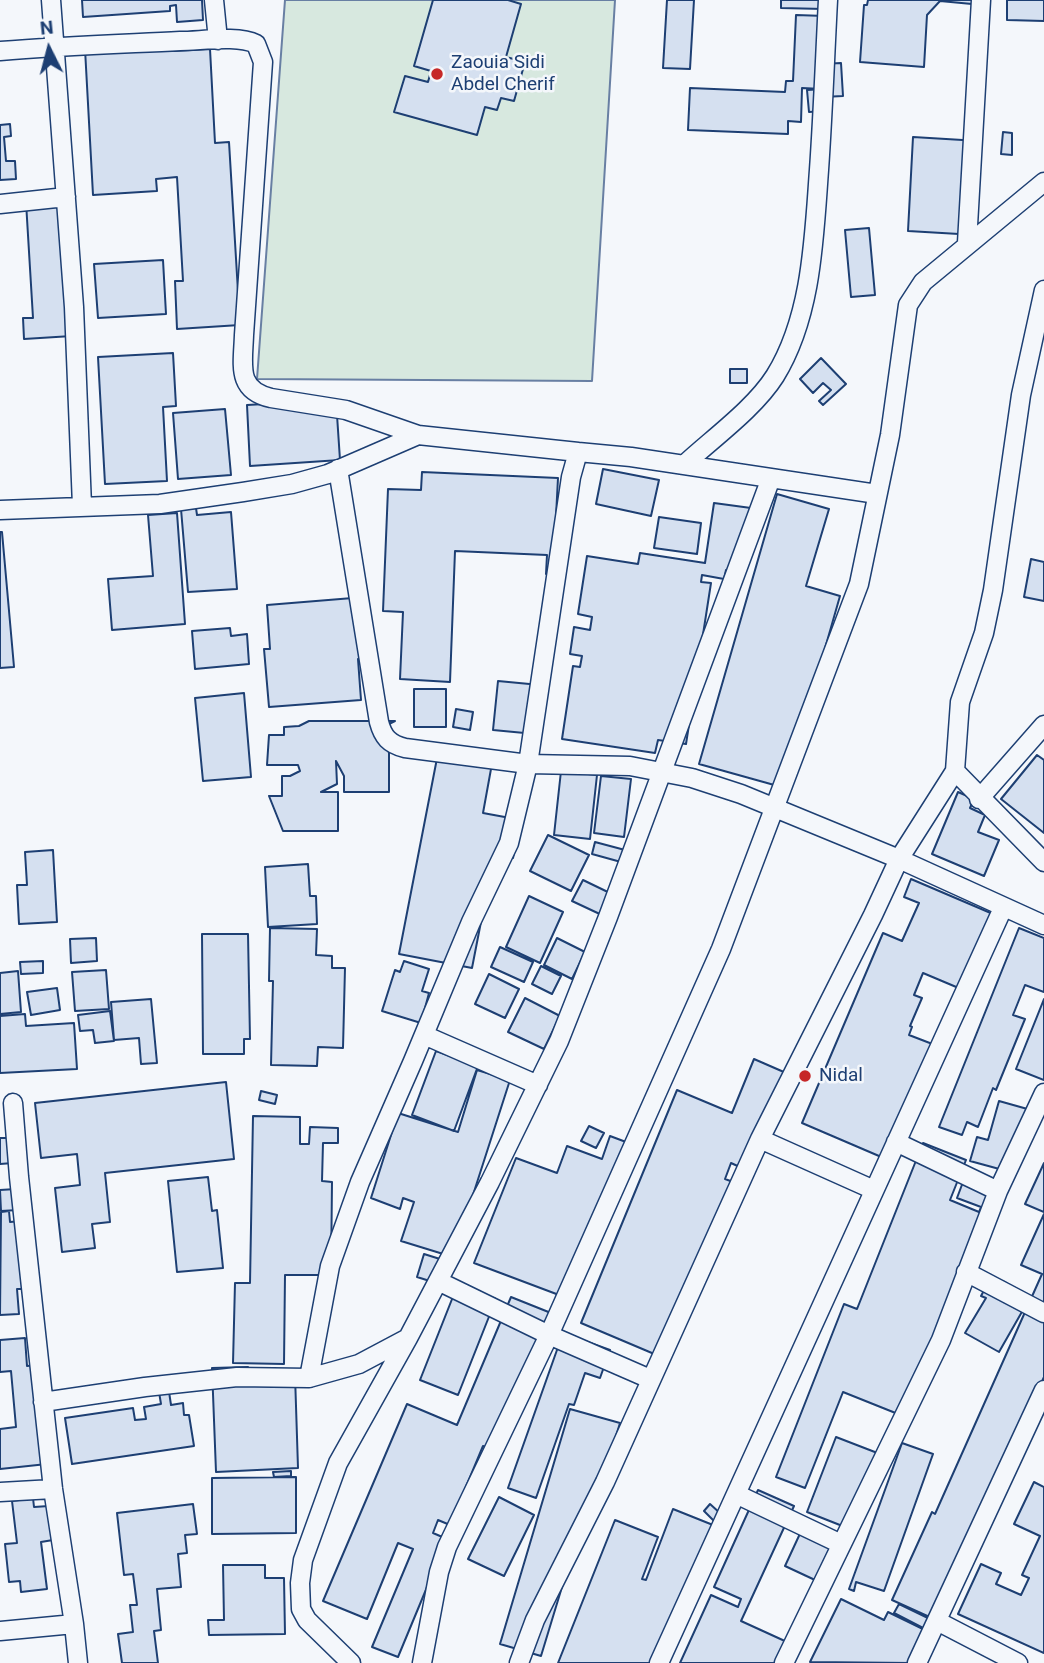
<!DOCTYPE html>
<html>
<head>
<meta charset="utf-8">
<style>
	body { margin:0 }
	#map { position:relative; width:1044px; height:1663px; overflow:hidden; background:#f4f7fb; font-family:Roboto,sans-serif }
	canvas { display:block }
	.north { position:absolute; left:14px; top:14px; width:70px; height:70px; -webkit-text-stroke:5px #f4f7fb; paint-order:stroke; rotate:354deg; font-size:19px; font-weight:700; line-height:28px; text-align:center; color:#1d3f73 }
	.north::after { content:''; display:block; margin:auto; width:24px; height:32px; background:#1d3f73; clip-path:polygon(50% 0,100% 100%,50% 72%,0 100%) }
</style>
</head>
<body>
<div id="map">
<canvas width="1044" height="1663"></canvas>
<div class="north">N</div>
</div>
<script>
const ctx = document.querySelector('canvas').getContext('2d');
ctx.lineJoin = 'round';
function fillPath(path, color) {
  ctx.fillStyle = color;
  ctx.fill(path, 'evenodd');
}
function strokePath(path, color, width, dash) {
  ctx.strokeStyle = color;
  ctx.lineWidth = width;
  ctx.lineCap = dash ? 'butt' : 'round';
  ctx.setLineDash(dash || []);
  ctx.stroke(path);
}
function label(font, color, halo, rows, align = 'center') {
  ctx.font = font + ' Roboto,sans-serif';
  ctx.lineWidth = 5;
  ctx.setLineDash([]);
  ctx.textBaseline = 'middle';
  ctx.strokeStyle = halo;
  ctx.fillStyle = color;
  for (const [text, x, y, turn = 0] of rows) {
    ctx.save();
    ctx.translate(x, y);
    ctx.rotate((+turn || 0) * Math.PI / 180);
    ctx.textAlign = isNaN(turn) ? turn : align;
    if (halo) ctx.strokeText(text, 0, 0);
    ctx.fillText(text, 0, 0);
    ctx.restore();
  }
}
const green = new Path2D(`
	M285 0H615L592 381 257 379Z`);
const building = new Path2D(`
	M82 0H202L203 20 177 22 176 5 170 6V11L83 17Z
	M433 0H508L521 4 506 57 525 62 514 101 501 98 497 110 485 107 477 135 394 112 405 76 428 82 431 71 414 66Z
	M667 0H694L690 69 663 68Z
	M781 0H824V9L781 8Z
	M868 0H976L972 4 940 1 927 15 924 67 860 62 864 5H867Z
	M1007 0H1044V21L1007 20Z
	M796 15 825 16 822 89 802 88 801 122 788 121V134L688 130 690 88 785 92 786 81H793Z
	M174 45V51L210 49 215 143 229 142 240 325 177 329 175 281H183L177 177 156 179 157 191 93 195 85 49Z
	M841 63 843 96 823 97 824 111 809 112 807 90 824 89 822 64Z
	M10 124 11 136 4 137 6 161H15L16 179 0 180V125Z
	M1003 132 1012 133V155L1001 154Z
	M913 137 979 141 959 234 908 231Z
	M70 199 72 336 24 339 23 318H33L26 202Z
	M869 228 875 295 851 297 845 230Z
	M163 260 166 314 98 318 94 264Z
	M173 353 176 406 163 407 167 481 105 484 98 357Z
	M821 358 846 384 823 405 819 401 831 390 823 383 813 393 800 379Z
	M730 369H747V383H730Z
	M336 400 340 460 250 466 247 405Z
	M225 409 231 475 178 479 173 413Z
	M603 469 659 480 651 516 596 504Z
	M422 472 558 478 553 574H546L547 555 455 551 450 682 400 679 403 612 383 611 388 489 421 490Z
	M777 494 829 509 806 586 840 596 785 788 699 764Z
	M714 503 751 508 741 572 726 570 724 579 702 575 701 582 711 583 686 744 658 740 655 753 562 739 573 666 580 667 582 656 570 654 574 627 590 630 592 617 578 614 587 556 638 564 640 553 705 563Z
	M196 508 197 515 231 512 237 589 188 592 181 509Z
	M177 513 185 624 112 630 108 579 153 576 148 515Z
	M659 517 701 523 697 554 654 548Z
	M0 532H2L14 667 0 668Z
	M1031 559 1044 562V601L1024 597Z
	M365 597 370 658 358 659 361 700 269 707 264 649H270L267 605Z
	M230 628 231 636 247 634 249 664 195 669 192 631Z
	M498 681 540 685 535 734 493 730Z
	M414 689H446V727H414Z
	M244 693 251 777 203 781 195 698Z
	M456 709 473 712 470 730 453 727Z
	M309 721H395L383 727 389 753V792H344V776L336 761 337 784 321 792H338V831H283L269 796H282V776H290L300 771 298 765H267L269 735H284V727L299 726Z
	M439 748 493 758 483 813 521 820 513 858 494 855 472 968 399 954Z
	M1037 755 1044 760V833L1001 799Z
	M561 771 597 775 590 839 554 835Z
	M601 776 631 779 624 837 594 833Z
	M958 792 974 799 970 808 985 815 978 832 999 840 984 876 932 854Z
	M548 835 589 855 571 891 530 871Z
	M595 842 625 850 621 862 592 854Z
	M53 850 57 922 19 924 17 885H27L25 852Z
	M308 864 310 896H316L317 924 268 927 265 867Z
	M911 879 993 914 961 989 923 973 914 995 922 998 910 1026 912 1027 909 1035 935 1045 886 1159 802 1123 883 933 902 941 919 903 904 897Z
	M583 880 614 895 604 916 572 901Z
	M529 896 563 912 540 963 506 947Z
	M270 928 317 929 316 955 332 956V968H345L343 1048 318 1047 317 1066 271 1065 273 981H269Z
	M1019 928 1044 938V992L1025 985 1013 1015 1025 1019 996 1090 993 1088 978 1127 967 1122 962 1135 939 1127Z
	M202 934H248L250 1039H244V1054H203Z
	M96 938 97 961 71 963 70 939Z
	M557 938 585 952 572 979 544 965Z
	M500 947 533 962 524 982 491 967Z
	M43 961V973L21 974 20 962Z
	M404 961 429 969 422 991 429 993 421 1023 382 1011 395 970 400 972Z
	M541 966 561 976 552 994 532 984Z
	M106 970 109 1009 75 1011 72 972Z
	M18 971 21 1012 0 1014V973Z
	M489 974 519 989 505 1018 475 1004Z
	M57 988 60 1010 31 1015 27 992Z
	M525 998 560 1016 544 1049 508 1032Z
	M151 999 157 1063 141 1064 139 1038 114 1040 111 1002Z
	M1044 999V1080L1016 1069Z
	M110 1011 114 1041 95 1043 93 1030 80 1031 78 1015Z
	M25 1014 26 1026 74 1023 77 1069 0 1073V1016Z
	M436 1051 478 1066 454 1131 412 1115Z
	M754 1059 793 1076 753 1173 731 1163 725 1179 744 1186 659 1356 581 1323 677 1090 732 1113Z
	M477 1070 510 1080 453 1257 401 1241 414 1202 403 1198 400 1209 371 1198 398 1113 458 1132Z
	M226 1082 234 1159 105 1173 110 1222 92 1224 95 1248 62 1252 55 1188 80 1185 77 1154 41 1158 35 1103Z
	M261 1091 277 1095 275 1104 259 1100Z
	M999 1101 1031 1110 1014 1173 970 1161 977 1137 988 1140Z
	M253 1116 300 1117V1144H309L310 1127 338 1128V1143H323L322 1181 332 1182 331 1275H285L284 1364 233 1363 235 1283H250Z
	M589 1126 604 1133 596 1148 581 1141Z
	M610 1136 626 1142 567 1298 474 1263 516 1158 557 1173 567 1146 602 1159Z
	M0 1138H12L13 1163 0 1164Z
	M923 1143 966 1160 950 1200 979 1212 981 1207 957 1198 966 1174 999 1187 908 1418 843 1392 805 1488 776 1477 844 1304 857 1309Z
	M1044 1163V1212L1025 1204Z
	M208 1177 212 1211 217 1210 223 1268 177 1272 168 1181Z
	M16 1189 18 1210 1 1211 0 1190Z
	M9 1211 10 1222 21 1221 27 1289H17L19 1314 0 1315 1 1212Z
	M1044 1214V1377L934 1619 892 1600 932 1512 935 1514 1042 1274 1021 1265Z
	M424 1254 440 1259 433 1282 417 1277Z
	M1003 1281 1018 1290 1023 1310 999 1352 965 1333 986 1298 981 1296 988 1283 998 1289Z
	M458 1284 496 1299 458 1395 420 1380Z
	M511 1297 551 1313 494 1450 483 1446 450 1525 438 1520 433 1533 447 1539 398 1657 372 1647 413 1549 398 1543 367 1619 323 1601 407 1404 457 1425Z
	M563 1333 610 1350 600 1378 585 1373 574 1405 569 1404 536 1498 508 1488Z
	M25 1338 27 1366 37 1365 47 1464 0 1469V1429L16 1427 11 1371 0 1372V1340Z
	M248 1367V1377L295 1375 298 1468 216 1472 212 1368Z
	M168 1385 171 1405 183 1403 184 1415H189L194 1446 72 1464 65 1418 133 1408 135 1420 146 1419 144 1407 161 1404 158 1386Z
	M570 1409 620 1423 594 1507 576 1541 541 1656 500 1644Z
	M836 1437 880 1454 850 1529 807 1512Z
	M902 1443 933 1454 884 1591 856 1582 854 1591 849 1589Z
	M291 1471V1476L274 1477 273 1472Z
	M296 1477V1533L212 1534V1478Z
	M1034 1482 1044 1487V1653L958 1614 981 1564 1001 1573 996 1584 1021 1595 1029 1578 1022 1575 1040 1536 1014 1524Z
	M758 1490 794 1506 741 1621 787 1642 778 1663H680L711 1595 738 1607 741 1599 714 1587Z
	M499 1497 534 1515 504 1576 468 1559Z
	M33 1498 34 1507 49 1506 53 1540 41 1542 47 1589 21 1592 20 1581 9 1582 5 1544 17 1543 12 1501Z
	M193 1504 197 1534 185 1535 187 1553 178 1554 181 1587 157 1589 161 1630 154 1631 158 1663H122L118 1634 133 1632 130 1605H137L133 1574 124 1575 117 1513Z
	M710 1504 721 1514 714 1521 704 1511Z
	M673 1509 713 1525 657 1663H558L615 1520 658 1537 642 1579 646 1580Z
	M804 1525 834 1539 815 1580 785 1566Z
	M223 1565H265V1578H284L285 1634 209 1635 208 1620H224Z
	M841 1599 884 1620 888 1612 927 1631 911 1663 810 1662Z
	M899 1604 930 1619 925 1629 894 1613Z`);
const minor = new Path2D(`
	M51 0 74 307 82 506
	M214 0 218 40
	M0 51C60 46 120 44 180 41 201 41 238 35 256 44L263 62 244 335C243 365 236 390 271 398L346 410 418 435 578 452
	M0 204 66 197
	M967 243 981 0
	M684 465C713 438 754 409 775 376 812 316 814 238 819 170 823 113 825 57 828 0
	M338 469 379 722C383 737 389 744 405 748L528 764 630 766 692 778 741 794 899 859 1044 925
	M0 510 160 504 243 492 292 484 328 474 418 435
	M955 771 1044 862
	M979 799 1044 725
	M424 1035 538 1085
	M13 1103 19 1177 53 1489 74 1624 78 1663
	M760 1139 874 1190
	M896 1142 998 1191
	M966 1272 1044 1313
	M438 1281 549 1335 650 1379
	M309 1378 359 1364 408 1338
	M43 1402 145 1387 237 1377 309 1378 330 1266 360 1182 413 1061 471 922 509 843 528 764 571 477 578 452 631 457 877 494
	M0 1492 53 1489
	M736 1494 841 1544
	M937 1621 1018 1663
	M0 1631 74 1624
	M351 1663 307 1620 301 1609 300 1583 303 1560 338 1463 408 1338 490 1182 559 1041 608 917 771 478
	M422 1663 439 1572 447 1547 549 1335 721 949 859 584 890 435 908 305 923 282 1044 182
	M519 1663 535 1620 605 1482 760 1139 873 915 899 859 955 771 960 702 984 633 993 590 1021 395 1044 290
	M659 1663 1003 908
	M784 1663 941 1340 998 1191 1044 1093
	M917 1663 1044 1390`);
const markers = [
	[437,74,7,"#c62828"],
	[805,1076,7,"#c62828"]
];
const poiNames = [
	["Zaouia Sidi",451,63],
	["Abdel Cherif",451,85],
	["Nidal",819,1076]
];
fillPath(green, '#d7e8df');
strokePath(green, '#687fa3', 2);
fillPath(building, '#d5e0f0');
strokePath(building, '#1d3f73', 2);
strokePath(minor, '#1d3f73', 21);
strokePath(minor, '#f4f7fb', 18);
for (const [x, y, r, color] of markers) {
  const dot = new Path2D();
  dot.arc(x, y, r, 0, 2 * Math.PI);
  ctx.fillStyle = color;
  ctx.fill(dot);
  strokePath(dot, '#f4f7fb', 2.5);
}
label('19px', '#1d3f73', '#f4f7fb', poiNames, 'left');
</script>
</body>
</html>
